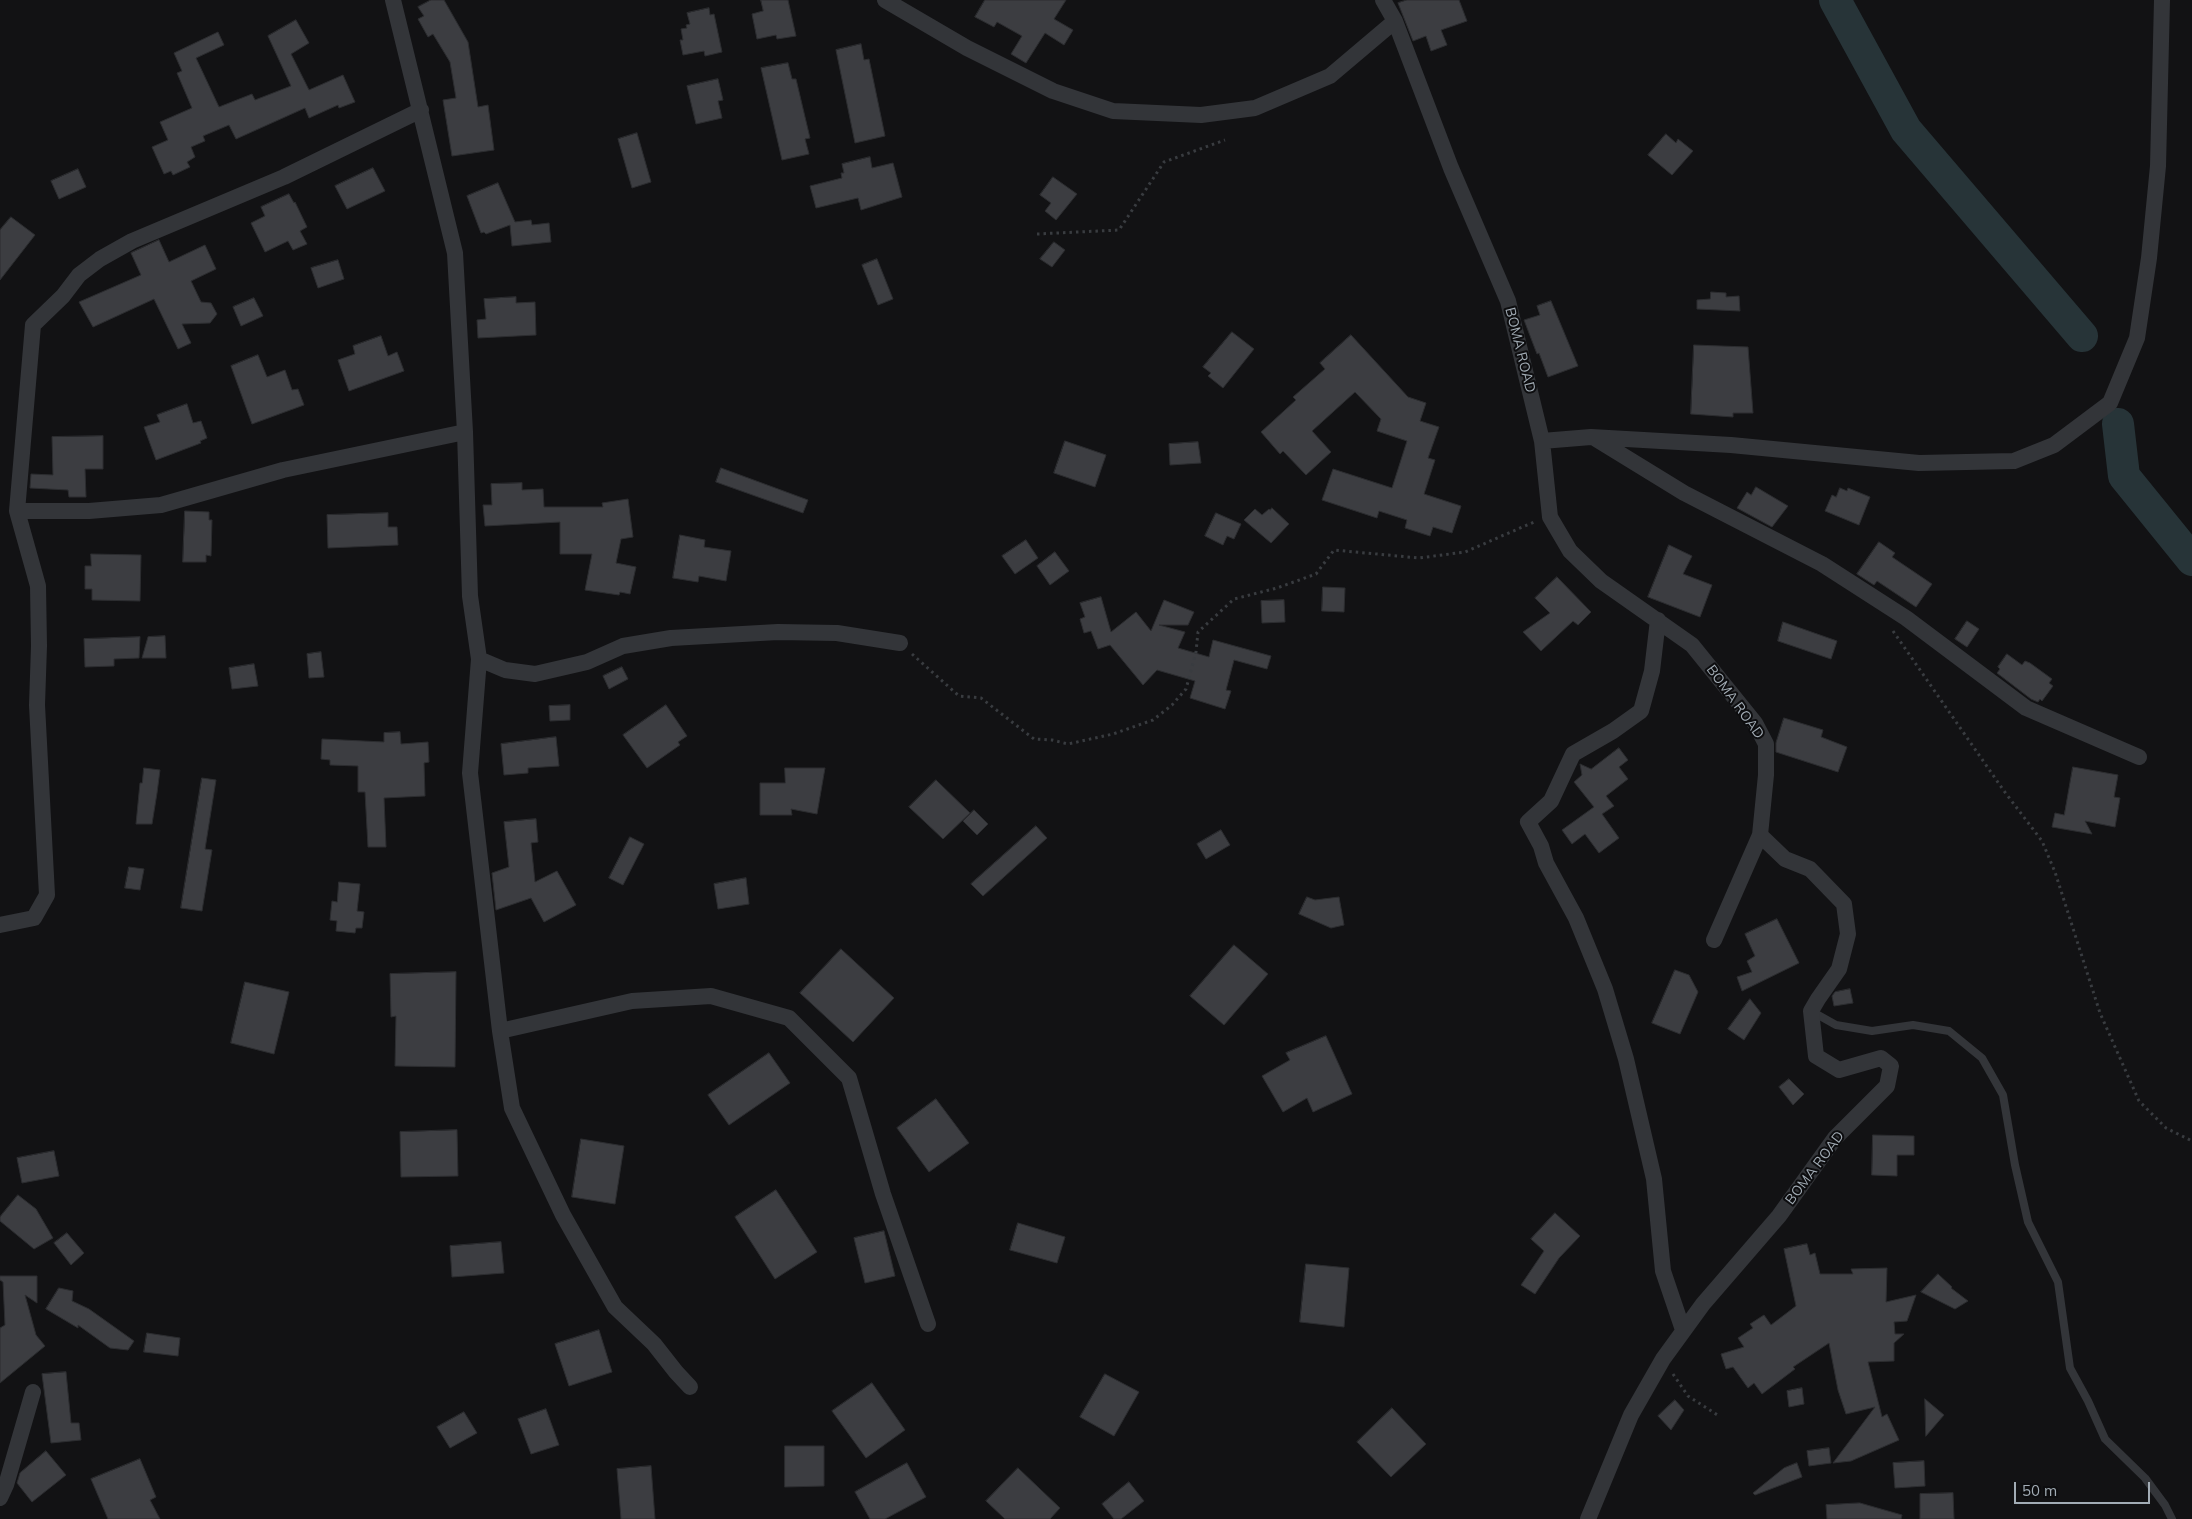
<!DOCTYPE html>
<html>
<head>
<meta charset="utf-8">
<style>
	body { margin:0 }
	#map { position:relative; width:2192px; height:1519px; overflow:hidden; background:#121214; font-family:Mulish,sans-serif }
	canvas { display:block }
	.scale { position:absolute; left:2014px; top:1482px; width:136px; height:22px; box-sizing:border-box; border:2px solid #a2acb5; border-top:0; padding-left:6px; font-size:15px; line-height:18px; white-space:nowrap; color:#a2acb5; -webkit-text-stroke:4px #0d0d0f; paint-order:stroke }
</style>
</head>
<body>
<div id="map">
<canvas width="2192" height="1519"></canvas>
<div class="scale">50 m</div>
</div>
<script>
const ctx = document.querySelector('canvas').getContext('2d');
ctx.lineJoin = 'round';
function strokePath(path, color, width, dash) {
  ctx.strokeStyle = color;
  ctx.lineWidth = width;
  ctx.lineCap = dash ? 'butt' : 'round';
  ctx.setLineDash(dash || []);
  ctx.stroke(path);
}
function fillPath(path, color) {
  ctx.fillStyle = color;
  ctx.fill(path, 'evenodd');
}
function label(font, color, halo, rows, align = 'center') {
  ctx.font = font + ' Mulish,sans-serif';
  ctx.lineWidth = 4;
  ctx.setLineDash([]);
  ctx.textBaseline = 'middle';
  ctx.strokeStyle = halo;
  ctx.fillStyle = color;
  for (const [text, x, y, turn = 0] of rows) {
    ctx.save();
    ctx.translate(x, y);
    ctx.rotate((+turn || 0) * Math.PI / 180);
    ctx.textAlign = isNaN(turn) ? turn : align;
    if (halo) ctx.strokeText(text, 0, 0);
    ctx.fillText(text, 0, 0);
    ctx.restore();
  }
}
const river = new Path2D(`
	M1835 0 1906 130 2082 336
	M2118 424 2124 476 2192 560`);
const building = new Path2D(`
	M431 0H444L468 42 478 107 488 105 494 150 452 156 443 100 456 98 450 62 433 34 428 37 418 19 424 16 418 7Z
	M761 0H788L796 36 777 39 776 35 757 39 752 14 763 11Z
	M985 0H1066L1054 19 1073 30 1064 45 1045 33 1026 63 1011 54 1022 36 997 22 994 27 975 17Z
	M1407 0H1459L1467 21 1441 30 1447 45 1431 51 1426 36 1413 41 1398 3Z
	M709 8 710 15 714 14 722 52 705 56 704 51 683 55 680 40H683L681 29 687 28 686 25 690 24 687 13Z
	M296 20 309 43 291 54 309 90 343 75 355 102 339 108 338 105 309 118 305 108 236 139 229 125 203 136 205 141 191 147 195 157 187 162 190 167 173 175 171 171 164 174 152 147 168 140 160 122 192 108 177 73 182 71 174 53 218 32 224 45 196 58 219 107 252 94 255 100 291 86 268 36Z
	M861 44 864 60 869 59 885 136 855 143 836 50Z
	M788 63 792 79H796L810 138 805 139 809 154 782 160 761 68Z
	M718 79 723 100 718 101 722 118 696 124 687 86Z
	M637 133 651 182 632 188 618 139Z
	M1666 134 1676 143 1678 139 1693 151 1672 175 1648 155Z
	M870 157 872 168 893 163 902 197 861 210 858 198 816 208 810 186 842 178 841 173H844L842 164Z
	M373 168 385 191 347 209 335 186Z
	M78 169 86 187 59 199 51 181Z
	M1053 177 1077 194 1056 220 1045 211 1051 203 1040 195Z
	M498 183 515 222 531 220 532 225 549 223 551 242 512 246 510 225 486 234 484 232 481 233 467 196Z
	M289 194 294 203 295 202 307 227 300 231 307 244 293 250 288 241 265 252 251 223 265 216 261 207Z
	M11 217 35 235 0 280V230Z
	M159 240 169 262 205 245 216 269 191 281 201 302 211 303 217 314 210 323 182 324 191 343 178 349 154 299 93 327 79 302 141 275 131 253Z
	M1054 242 1065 250 1052 267 1040 259Z
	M877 259 893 299 878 305 862 265Z
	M338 260 344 279 318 288 311 268Z
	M1711 292 1726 293V297L1739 296 1740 311 1697 309V300L1710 299Z
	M516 297V303L535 302 536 335 478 338 477 320 486 319 484 299Z
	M254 298 263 316 241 326 233 307Z
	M1551 301 1578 366 1548 377 1539 353 1537 354 1524 320 1540 315 1537 306Z
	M1232 332 1254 349 1223 388 1208 376 1211 373 1203 367Z
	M1351 335 1408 397 1426 403 1420 421 1439 427 1428 458 1435 460 1424 494 1461 506 1452 533 1433 527 1430 536 1405 528 1407 520 1379 511 1377 518 1322 500 1333 469 1392 488 1407 441 1377 431 1381 419 1355 392 1312 431 1331 452 1306 475 1283 451 1280 454 1261 432 1296 400 1293 397 1325 369 1320 363Z
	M381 336 388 356 397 352 404 371 349 391 338 360 355 354 353 346Z
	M1694 345 1748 347 1753 413H1733V417L1691 414Z
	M258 355 267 377 285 370 292 390 298 389 304 405 252 424 231 366Z
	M187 404 193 423 201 421 207 438 200 441 201 443 156 460 144 427 160 422 157 415Z
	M103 436V469H85L86 497H69L68 490 30 488 31 474 53 475 52 437Z
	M1065 441 1106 455 1095 487 1054 473Z
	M1198 442 1201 463 1170 465 1169 444Z
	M721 468 808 500 803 513 716 482Z
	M522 483V490L543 489 544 507H603L602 503 628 499 633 537 621 539 616 563 636 567 630 594 620 592 619 595 585 590 592 554H560V522L485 526 483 505H492L491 484Z
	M1756 487 1788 506 1772 527 1737 508 1747 492 1751 495Z
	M1840 488 1847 491 1848 488 1870 497 1859 525 1825 511 1832 495 1836 497Z
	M1272 508 1289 524 1271 543 1244 520 1255 509 1262 515 1269 509 1270 510Z
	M185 511 209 512V520H212L211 556 206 555V562H183Z
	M388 513V527H397L398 545 328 548 327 515Z
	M1216 513 1241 524 1234 539 1227 536 1223 545 1205 536Z
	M680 535 705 540 704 547 731 551 726 581 699 576 698 582 673 578Z
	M1026 540 1038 558 1015 574 1002 556Z
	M1879 542 1895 553 1892 557 1932 584 1916 607 1877 581 1874 585 1857 574Z
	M1669 545 1692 556 1683 574 1712 585 1700 617 1648 597Z
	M1055 552 1069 571 1050 585 1037 566Z
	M91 554 141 555 140 601 92 600V589H85V566H91Z
	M1557 577 1591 612 1578 625 1573 621 1541 651 1523 632 1550 613 1535 598Z
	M1323 587 1345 588 1344 612 1322 611Z
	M1101 597 1111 632 1136 612 1151 631 1164 600 1194 612 1188 625H1159L1185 632 1178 648 1209 657 1213 640 1271 656 1267 669 1234 660 1226 690 1231 691 1225 709 1190 698 1195 681 1157 670 1143 685 1110 645 1098 649 1091 631 1084 633 1080 619 1085 617 1080 603Z
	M1284 600 1285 622 1262 623 1261 601Z
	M1967 621 1979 629 1967 647 1955 639Z
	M1783 622 1837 641 1831 659 1778 641Z
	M165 636 166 658H142L148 637Z
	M140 637 139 658 114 659V666L85 667 84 639Z
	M321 652 324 677 309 678 307 654Z
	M2007 654 2022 665 2025 661 2030 663 2052 679 2049 683 2053 686 2042 701 2040 699 2038 702 2031 699 1997 673 2000 669 1998 667Z
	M254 664 258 686 232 689 229 668Z
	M622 667 628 679 609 689 603 676Z
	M570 705V720L550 721 549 706Z
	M666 705 687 736 678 742 680 745 647 768 623 735Z
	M1784 718 1823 730 1821 737 1847 747 1838 772 1776 752V743Z
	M400 732 401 744 428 742 429 762 424 763 425 796 384 798 386 847H368L365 792H358V766L330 765V760L321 759 322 739 384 742V733Z
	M556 737 559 766 528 768V773L504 775 501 744Z
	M1619 748 1628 760 1619 767 1628 779 1606 796 1614 806 1602 814 1619 838 1599 853 1585 834 1572 844 1562 830 1594 807 1574 782 1582 775 1580 764 1591 769Z
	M2073 767 2118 775 2114 797 2120 798 2115 827 2085 821 2092 834 2052 827 2055 813 2064 815Z
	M144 768 160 770 157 793 152 824H136L140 783H142Z
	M785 768H825L817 814 791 809 792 815H760V783H785Z
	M202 778 216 780 205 849 212 850 202 911 181 908Z
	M936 780 970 813 943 839 909 807Z
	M974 810 988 824 977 835 963 821Z
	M536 819 538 842 531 843 535 882 557 871 576 905 544 922 531 898 496 910 492 873 509 867 504 822Z
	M1036 826 1047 838 983 896 971 884Z
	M1221 830 1230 845 1206 859 1197 844Z
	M630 837 644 844 623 885 609 878Z
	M129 867 144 869 140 890 125 888Z
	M746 878 749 904 718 909 714 884Z
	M339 882 360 884 357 911 364 912 362 928H356L355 933 336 931 337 921 330 920 332 901 337 902Z
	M1307 897 1315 900 1339 897 1344 925 1331 928 1299 914Z
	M1777 919 1799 963 1742 991 1737 977 1752 972 1747 961 1755 956 1745 934Z
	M1234 945 1268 974 1224 1025 1190 996Z
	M841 949 894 998 853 1042 800 993Z
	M1675 970 1689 975 1698 992 1680 1034 1652 1023Z
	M456 972 455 1067 395 1066 396 1016 391 1017 390 974Z
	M245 982 289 992 274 1054 231 1043Z
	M1850 989 1853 1003 1834 1006 1832 996 1835 992Z
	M1750 999 1761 1013 1744 1040 1728 1029Z
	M1326 1036 1352 1094 1313 1112 1307 1098 1283 1112 1262 1076 1290 1060 1286 1053Z
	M769 1053 790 1083 729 1125 708 1095Z
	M1789 1079 1804 1094 1793 1105 1779 1087Z
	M936 1099 969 1143 929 1172 897 1128Z
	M457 1130 458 1176 401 1177 400 1132Z
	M1873 1135 1914 1136V1155H1897V1176L1872 1175Z
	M581 1139 624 1146 615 1204 572 1197Z
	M54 1151 59 1176 22 1183 17 1158Z
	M776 1190 817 1252 775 1279 735 1217Z
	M18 1195 36 1209 53 1238 34 1249 0 1221V1217Z
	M1555 1213 1580 1236 1559 1258 1535 1294 1521 1285 1544 1251 1531 1239Z
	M1018 1223 1065 1237 1057 1263 1010 1250Z
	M884 1231 895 1276 865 1283 854 1238Z
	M67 1233 84 1253 71 1265 54 1243Z
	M501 1242 504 1273 452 1277 450 1246Z
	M1807 1244 1810 1255 1815 1253 1820 1274H1853L1851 1269 1887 1268 1886 1302 1916 1295 1907 1321 1894 1322 1895 1334H1904L1894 1343V1361L1868 1362 1882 1417 1887 1414 1899 1440 1851 1461 1833 1463 1875 1407 1846 1414 1838 1390 1829 1343 1793 1367 1795 1369 1762 1394 1754 1383 1748 1388 1733 1367 1726 1369 1721 1354 1744 1347 1738 1338 1753 1328 1750 1324 1764 1315 1771 1325 1796 1306 1784 1249Z
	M1306 1264 1349 1268 1344 1327 1300 1322Z
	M1938 1274 1952 1287 1951 1288 1968 1301 1955 1309 1921 1292Z
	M0 1276H37V1303L25 1295 36 1335 45 1346 0 1383V1328L5 1325 3 1282 0 1280Z
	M59 1288 73 1291 72 1301 89 1309 134 1341 128 1350 110 1348 78 1325V1328L46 1309Z
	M599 1330 612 1372 569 1386 555 1344Z
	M147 1333 180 1338 178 1356 144 1352Z
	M66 1372 71 1423H79L81 1440 51 1443 42 1374Z
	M1105 1374 1139 1392 1114 1436 1080 1417Z
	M872 1383 905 1430 866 1458 832 1411Z
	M1802 1388 1804 1404 1789 1407 1787 1391Z
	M1925 1399 1944 1415 1926 1436Z
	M1675 1400 1684 1410 1671 1430 1658 1416Z
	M1392 1408 1426 1444 1391 1477 1357 1442Z
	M546 1409 559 1445 531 1454 518 1419Z
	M464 1412 477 1433 450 1448 437 1427Z
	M785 1446H824V1486L785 1487Z
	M1829 1448 1831 1463 1809 1466 1807 1451Z
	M46 1451 66 1475 32 1502 17 1483 20 1473Z
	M140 1459 156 1497 150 1500 160 1519H108L91 1479Z
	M1924 1461 1925 1486 1895 1488 1893 1463Z
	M907 1463 926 1497 885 1519H870L855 1492Z
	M1797 1463 1802 1477 1755 1495 1753 1493 1784 1468Z
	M651 1466 655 1519H621L617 1469Z
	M1018 1468 1060 1508 1050 1519H1005L986 1501Z
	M1129 1482 1144 1501 1121 1519H1114L1102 1504Z
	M1953 1493 1954 1519H1920V1494Z
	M1860 1503 1902 1515 1901 1519H1827L1826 1505Z`);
const path = new Path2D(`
	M1037 234 1119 230 1164 162 1225 140
	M1893 631 2004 791 2042 841 2055 872 2100 1013 2139 1101 2166 1128 2192 1141
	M912 654 959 696 981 698 1034 739 1052 740 1068 744 1113 734 1153 720 1172 705 1186 689 1196 652 1198 632 1234 599 1277 588 1316 574 1334 550 1419 558 1465 552 1534 522
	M1673 1374 1688 1396 1719 1416`);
const lane = new Path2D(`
	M1811 1011 1836 1025 1872 1031 1913 1025 1949 1031 1982 1058 2003 1095 2015 1165 2028 1222 2058 1282 2070 1368 2088 1401 2105 1439 2145 1478 2165 1505 2172 1519`);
const street = new Path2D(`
	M393 0 455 253 465 432 470 596 479 659 470 773 500 1031 512 1108 563 1215 615 1307 654 1344 676 1372 690 1387
	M885 0 967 48 1053 91 1113 111 1201 115 1255 108 1330 76 1395 21
	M1383 0 1395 21 1451 168 1508 301 1542 441 1550 517 1570 551 1601 581 1692 645 1755 723 1766 744V775L1760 835 1785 859 1810 869 1844 904 1848 934 1839 969 1818 999 1811 1011 1816 1056 1839 1070 1881 1058 1891 1066 1887 1086 1835 1138 1779 1216 1703 1304 1663 1359 1631 1415 1588 1519
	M1596 439 1684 493 1822 564 1906 618 2026 708 2139 757
	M1542 441 1591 437 1731 445 1919 463 2014 461 2054 445 2110 403 2137 338 2149 258 2158 166 2162 0
	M17 511H89L161 505 283 470 465 432
	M1658 620 1652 671 1641 711 1613 731 1573 754 1551 801 1528 822 1541 846 1546 863 1576 918 1605 989 1626 1059 1654 1179 1663 1271 1683 1330
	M479 659 505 670 535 674 587 662 623 646 671 638 778 632 837 633 900 643
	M0 925 34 918 47 895 37 705 39 646 38 586 17 511 33 325 63 296 79 275 100 259 132 241 284 177 421 110
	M1714 940 1760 835
	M500 1031 632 1001 711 996 789 1018 849 1078 883 1194 928 1324
	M0 1498 6 1485 33 1392`);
const streetNames = [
	["BOMA ROAD",1520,350,76],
	["BOMA ROAD",1735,702,54],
	["BOMA ROAD",1815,1168,-53]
];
strokePath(river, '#273438', 32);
fillPath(building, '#3c3d41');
strokePath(building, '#2c2d30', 1);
strokePath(path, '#393c40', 3, [2.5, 4]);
strokePath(lane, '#333539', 8);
strokePath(street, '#333539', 16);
label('14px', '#a2acb5', '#0d0d0f', streetNames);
</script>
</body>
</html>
